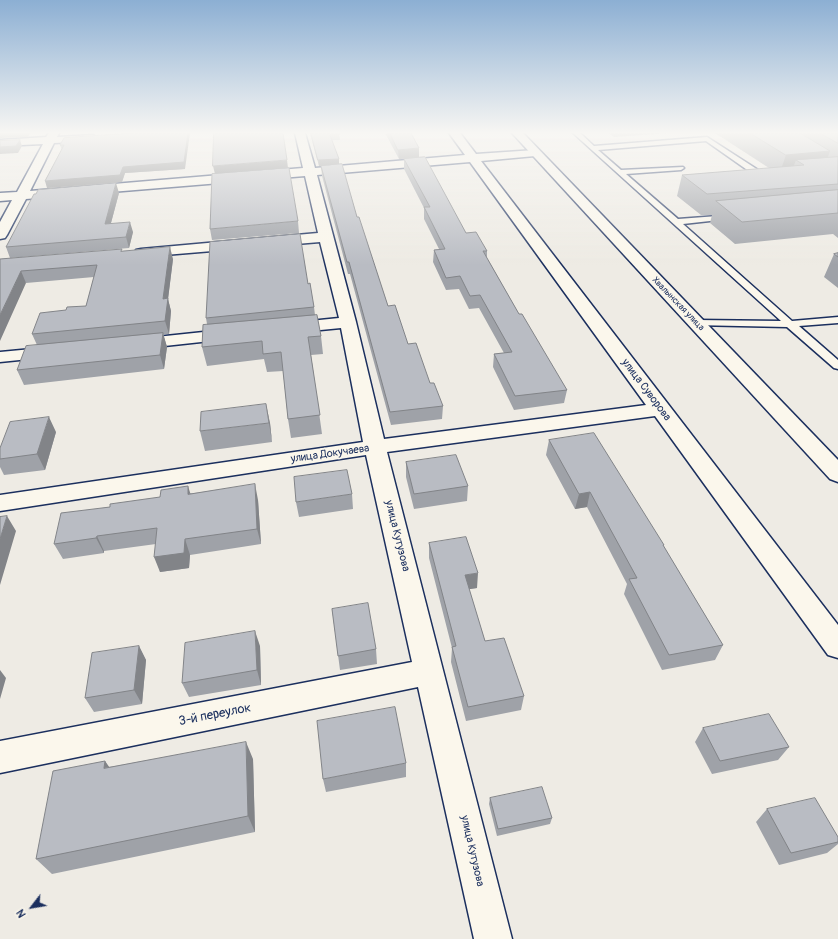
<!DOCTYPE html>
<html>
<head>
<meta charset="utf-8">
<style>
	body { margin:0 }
	#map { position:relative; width:838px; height:939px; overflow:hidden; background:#eeebe4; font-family:Pangolin,sans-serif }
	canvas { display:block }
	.north { position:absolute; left:12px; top:887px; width:40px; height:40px; -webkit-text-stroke:3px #fbf7ec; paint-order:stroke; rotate:239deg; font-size:11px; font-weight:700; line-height:16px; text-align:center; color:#1b2f5e }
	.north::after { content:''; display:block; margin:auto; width:14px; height:18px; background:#1b2f5e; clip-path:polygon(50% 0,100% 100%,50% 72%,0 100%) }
</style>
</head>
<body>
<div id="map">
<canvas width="838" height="939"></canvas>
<div class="north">N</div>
</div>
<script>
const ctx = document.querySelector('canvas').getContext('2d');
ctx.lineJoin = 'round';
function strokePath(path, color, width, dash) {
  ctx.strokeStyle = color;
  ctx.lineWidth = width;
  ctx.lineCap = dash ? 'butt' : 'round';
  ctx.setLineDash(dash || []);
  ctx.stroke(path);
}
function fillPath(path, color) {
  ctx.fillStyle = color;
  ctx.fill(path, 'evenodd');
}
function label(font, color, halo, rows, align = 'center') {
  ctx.font = font + ' Pangolin,sans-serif';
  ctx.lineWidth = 3.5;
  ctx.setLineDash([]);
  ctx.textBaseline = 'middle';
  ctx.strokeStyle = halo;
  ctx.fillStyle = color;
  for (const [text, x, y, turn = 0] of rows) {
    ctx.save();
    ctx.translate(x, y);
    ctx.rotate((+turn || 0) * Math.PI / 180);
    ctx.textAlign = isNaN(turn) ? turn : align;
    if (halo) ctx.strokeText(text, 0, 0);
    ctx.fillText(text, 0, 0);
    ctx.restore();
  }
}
const service = new Path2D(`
	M573 133H580L594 146 707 137 769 177V181H763L706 141 598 150 621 170 683 167 684 168 681 170 626 174 678 219 731 215V219H728L683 224 792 321 838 317V323L799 326 838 360V369L834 368 787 327 692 325 691 323 696 320 781 321Z`);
const minor = new Path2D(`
	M49 133H59L57 137 93 135 98 138 93 141 54 143 30 191 303 168 295 133H305L315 168 465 155 449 133H460L476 154 535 150 539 151 541 153 535 156 481 161 838 625V658L828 655 655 416 387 452 512 939H474L418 687 0 773V741L412 662 366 455 0 511V495L363 442 341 328 290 333 284 332 281 328 284 324 290 323 339 318 320 242 141 257 136 256 134 253 136 250 141 249 318 233 305 176 26 199 7 235 5 238 0 239V222L12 200 0 201V193L17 192 43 144 0 146V140L46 137ZM470 162 646 405 384 439 356 322 317 175Z
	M232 329 238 330 241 334 238 338 137 349 131 348 128 344 131 340 137 339Z
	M53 347 59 348 62 352 59 356 0 362V352Z`);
const primary = new Path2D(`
	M512 133H523L838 460V482L830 479Z`);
const wall = new Path2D(`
	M310 133H339L340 140H332L339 159V164L319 166Z
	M385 133H411L419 157 466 233 487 251V258L519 314 567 390 564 403 514 410 493 367 494 354 504 353 479 308 469 309 459 289 446 290 433 262 434 250 439 249 424 219V208L404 169V159H399Z
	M609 133H669L614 137Z
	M715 133H838V238L833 234 735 244 710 223 712 215H701L677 196 682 175 769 168Z
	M64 138 185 169 125 173 122 182 47 188 62 150 60 145Z
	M321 166 357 217 388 306 408 344 443 406 442 419 391 425 350 274H348L322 176Z
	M119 193 111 223 133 232 129 248 10 258 6 247Z
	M298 221 299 233 212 240 210 229Z
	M123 251 173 259 168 299 171 311 169 334H163L167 347 164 369 24 385 17 370 37 345 32 334 66 310 86 306 94 277 26 283 0 259Z
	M838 253V288L824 277 834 254Z
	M308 284 314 307 315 315 321 336 323 354 311 355 322 434 291 438 288 419 283 371 267 372 264 359 207 366 202 347 207 324 206 318Z
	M270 423 272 442 205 451 200 431Z
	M56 432 45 470 4 475 0 467V448Z
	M549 440 664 547 723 645 715 660 662 670 624 594 627 584 587 507 575 509 546 455Z
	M406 462 468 486 467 501 414 509 406 477Z
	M190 493 258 500 261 544 190 555 189 568 160 572 156 544 104 551V553L63 559 54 544 110 507Z
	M352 494 353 509 299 517 296 502Z
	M429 543 477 588 469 589 485 641 524 696 521 710 466 721 451 662 452 648 429 558Z
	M332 609 376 649 377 664 340 670Z
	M139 646 146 660 142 704 94 712 85 698Z
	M260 646 261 685 189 697 182 683Z
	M703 728 789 747 778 760 712 774 695 742Z
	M253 759 255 832 52 874 36 859 105 761 108 767Z
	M406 763V777L326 792 323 779Z
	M490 798 552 818 550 824 497 836 489 804Z
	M767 809 838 837V844L827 853 779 865 756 822Z`);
const shadedWall = new Path2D(`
	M0 133H30L28 137 0 138Z
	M188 133H190L185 169 125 173 122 182 47 188 45 181 123 167Z
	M20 140 22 146 18 153 0 154V147Z
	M419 148V157L399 159 398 150Z
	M830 151 823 171 804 165 796 160 791 173 779 175 786 155Z
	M339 159V164L319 166 318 160Z
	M287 160 288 168 215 174 213 166Z
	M116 183 119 193 108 234 105 224Z
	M130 222 133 232 129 248 126 237Z
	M170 247 173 259 168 299 171 311 169 334 165 321 163 299Z
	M21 271 26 283 0 341V315Z
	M163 333 167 347 164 369 160 355Z
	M266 404 270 423 272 442Z
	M49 417 56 432 45 470 37 454Z
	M255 484 258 500 261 544 257 529Z
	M188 486 193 502 188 494Z
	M590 492 587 507 575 509 579 494Z
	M7 516 16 531 0 585V539Z
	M97 536 104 551V553L96 538Z
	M185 539 190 555 189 568 160 572 154 557Z
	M478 573 477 588 464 590 465 575Z
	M255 631 260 646 261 685 257 670Z
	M139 646 146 660 142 704 134 690Z
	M0 670 6 678 0 699Z
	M246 742 253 759 255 832 248 816Z
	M105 761 117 778 104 768Z`);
const building = new Path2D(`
	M133 133H188L184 162 123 167 120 175 45 181 64 145H60L64 138Z
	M214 133H283L287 160 213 166Z
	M311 133H339L340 134 330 135 339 159 318 160Z
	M390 133H411L419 148 398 150Z
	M750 133H800L830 151 786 155Z
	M820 133H838V143Z
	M20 140 16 146 0 147V141Z
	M425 157 466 233 476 232 487 251H483L519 314H522L567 390 515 396 494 354 512 352 480 295 470 296 460 276 446 278 434 250 445 249 424 207H430L404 159Z
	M838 157V184L707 194 682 175 804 165 796 160Z
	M342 164 357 217H359L388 306 395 305 408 344 416 343 430 383H434L443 406 390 412 349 262H347L321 166Z
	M289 168 298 221 210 229 212 174Z
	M116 183 105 224 130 222 126 237 6 247 34 194H36L38 190Z
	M838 190V213L742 222 716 201Z
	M300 234 308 284 310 283 314 307 206 318 210 242Z
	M170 247 163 299 168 298 165 321 32 334 40 313 66 310 67 307 86 306 97 265 21 271 0 315V259L122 249 121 251Z
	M838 253V257L834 254Z
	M317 315 321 336 308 337 320 415 288 419 281 352 263 354 262 341 202 347 203 325Z
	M163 333 160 355 17 370 26 346Z
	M266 404 269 423 200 431 201 412Z
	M49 417 37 454 0 459V448L10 422Z
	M594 433 664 545H663L723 645 669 655 629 579 637 578 590 492 579 494 549 440Z
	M456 455 468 486 414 494 406 462Z
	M347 470 352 494 296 502 294 477Z
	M255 484 257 529 185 539 184 553 154 557 157 528 97 536 96 538 54 544 61 513 110 507V504L160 497 161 490 188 486V494Z
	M7 516 0 539V517Z
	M466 537 478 573 465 575 485 641 504 638 524 696 468 707 452 647 456 646 429 543Z
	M368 603 376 649 338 656 332 609Z
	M255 631 257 670 182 683 185 643Z
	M139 646 134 690 85 698 92 653Z
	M395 707 406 763 323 779 317 721Z
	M769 714 789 747 720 761 703 728Z
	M246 742 248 816 36 859 53 771 105 761 104 768Z
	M542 787 552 818 498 829 490 798Z
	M815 798 838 837V842L791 853 767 809Z`);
const farStreetnames = [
	["Хвалынская улица",678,304,46]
];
const streetNames = [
	["улица Суворова",646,390,53],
	["улица Докучаева",330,454,-8],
	["улица Кутузова",397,536,76],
	["улица Кутузова",472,851,77]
];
const nearStreetnames = [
	["3-й переулок",215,715,-11]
];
strokePath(service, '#1b2f5e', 3);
strokePath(minor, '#1b2f5e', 3);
strokePath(primary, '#1b2f5e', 3);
fillPath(service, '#fbf7ec');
fillPath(minor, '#fbf7ec');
fillPath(primary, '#fbf7ec');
fillPath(wall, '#9fa2a8');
fillPath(shadedWall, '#828488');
fillPath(building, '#b9bcc3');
strokePath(building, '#828488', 1);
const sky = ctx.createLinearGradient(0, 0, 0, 265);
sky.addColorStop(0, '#8cafd3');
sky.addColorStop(0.5, '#f7f6f3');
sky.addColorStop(1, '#f7f6f300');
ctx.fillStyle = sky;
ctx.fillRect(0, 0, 838, 265);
label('9px', '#1b2f5e', '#fbf7ec', farStreetnames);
label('11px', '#1b2f5e', '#fbf7ec', streetNames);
label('13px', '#1b2f5e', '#fbf7ec', nearStreetnames);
</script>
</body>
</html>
